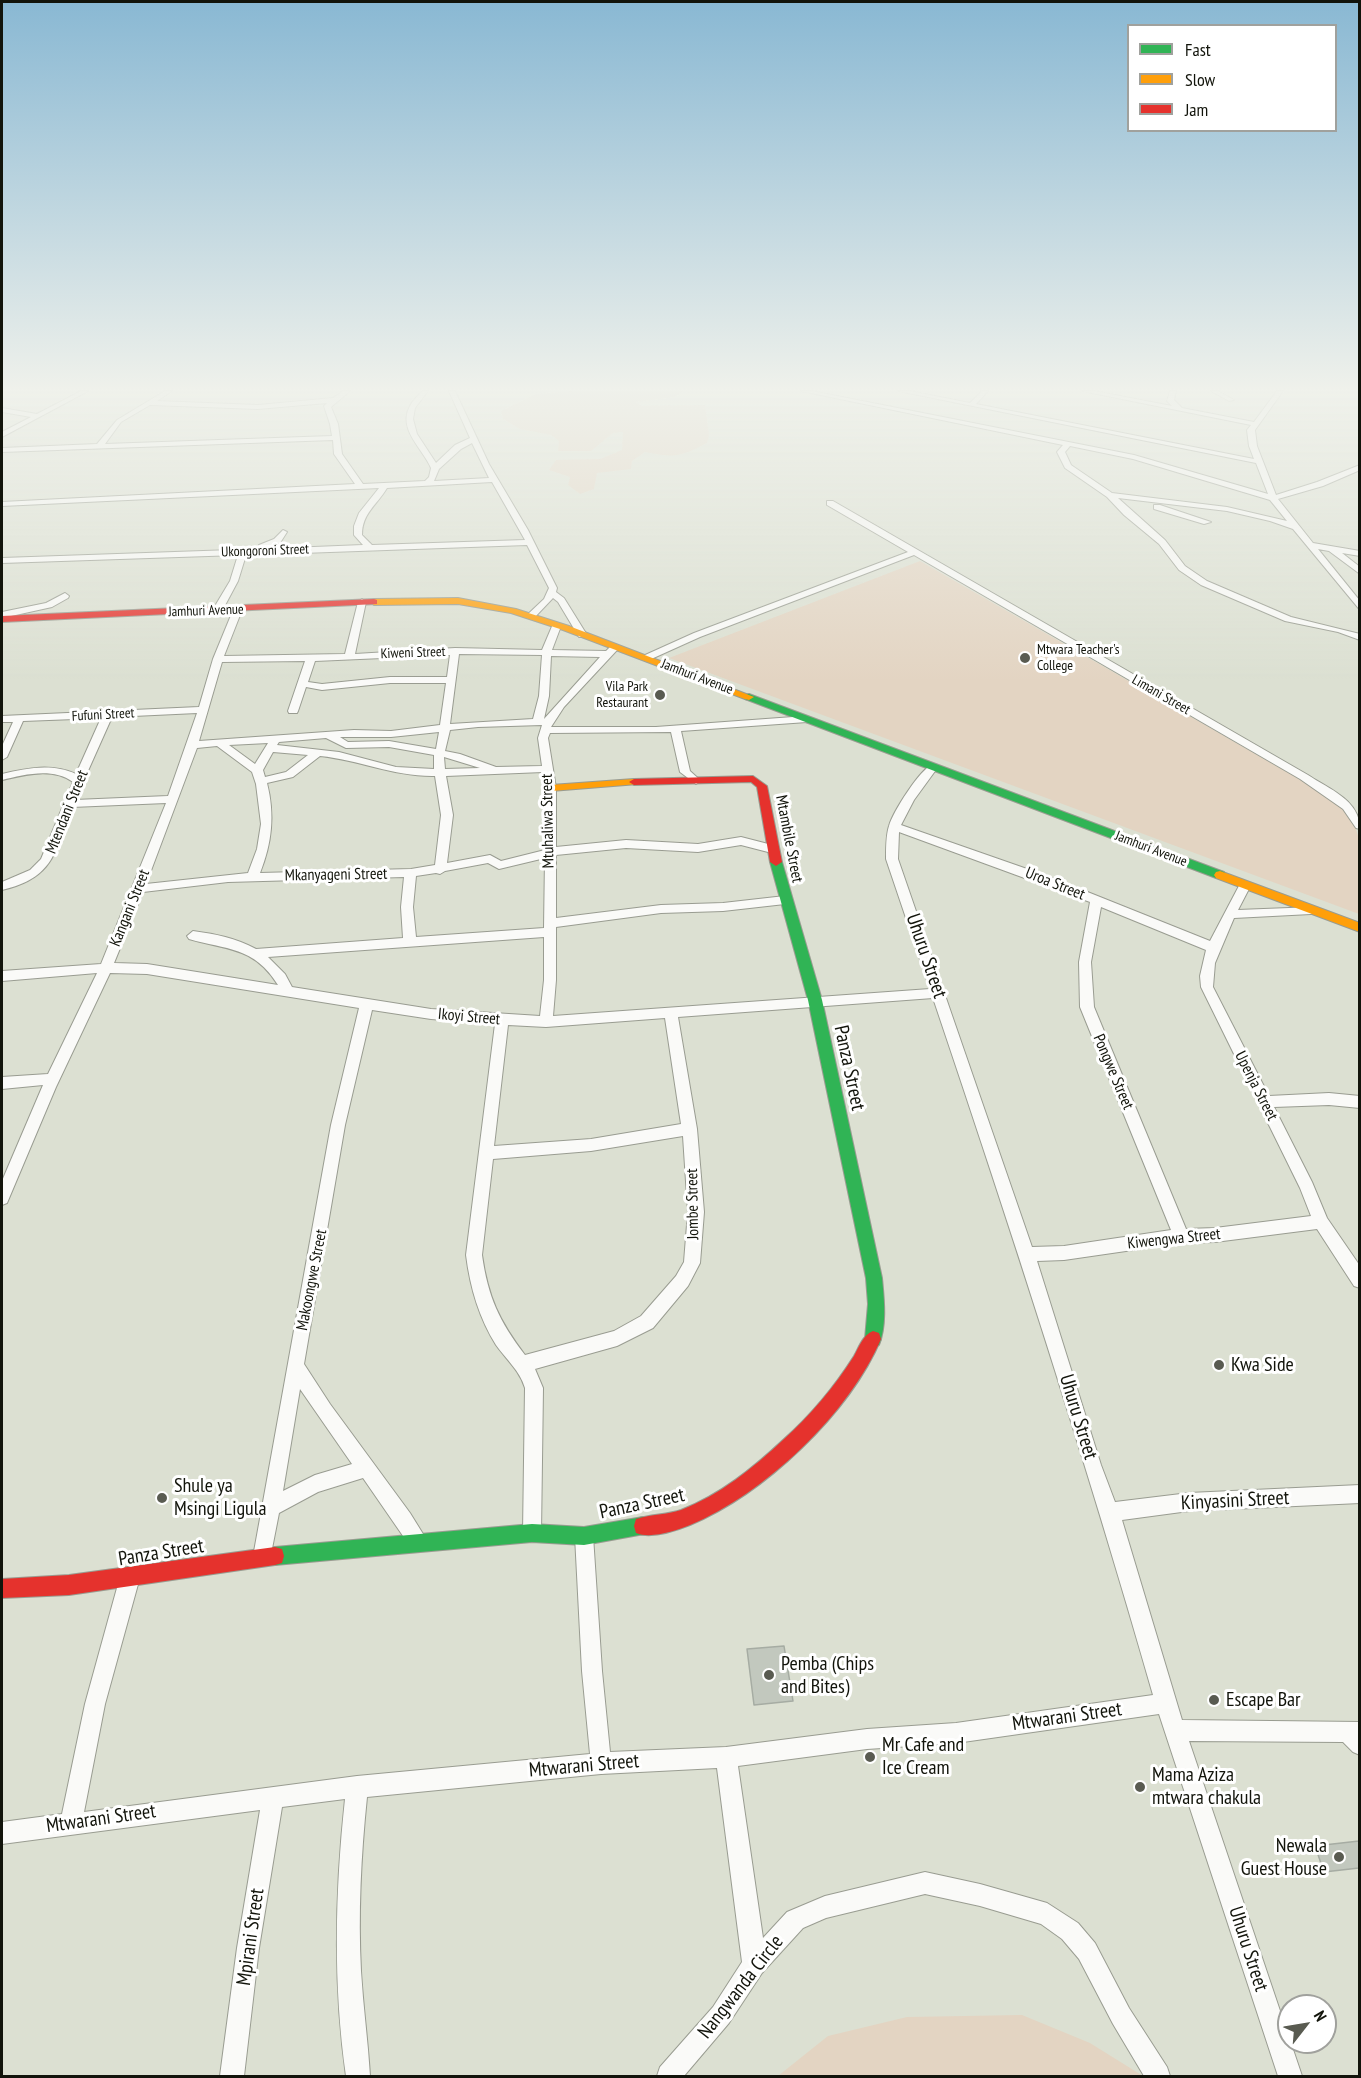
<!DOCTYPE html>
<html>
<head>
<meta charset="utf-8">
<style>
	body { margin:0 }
	#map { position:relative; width:1361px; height:2078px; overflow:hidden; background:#dce0d2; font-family:"PT Sans Narrow",sans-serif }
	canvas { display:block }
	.frame { position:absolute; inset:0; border:3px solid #12140b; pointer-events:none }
	.legend { position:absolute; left:1127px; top:24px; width:210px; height:108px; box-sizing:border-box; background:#fff; border:2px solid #a0a19d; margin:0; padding:8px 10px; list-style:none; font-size:18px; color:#12140b }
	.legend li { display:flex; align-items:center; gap:12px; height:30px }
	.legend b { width:30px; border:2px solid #a0a19d }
	.north { position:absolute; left:1277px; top:1994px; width:60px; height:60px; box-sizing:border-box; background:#fff; border:2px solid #a0a19d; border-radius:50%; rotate:59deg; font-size:16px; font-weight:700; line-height:24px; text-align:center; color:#12140b }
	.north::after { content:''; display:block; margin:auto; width:21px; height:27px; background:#595b51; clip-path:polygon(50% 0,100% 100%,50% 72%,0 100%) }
</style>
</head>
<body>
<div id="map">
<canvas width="1361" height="2078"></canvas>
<div class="frame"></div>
<ul class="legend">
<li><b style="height:8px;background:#30b455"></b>Fast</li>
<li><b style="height:8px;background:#ff9f0a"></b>Slow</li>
<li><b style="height:8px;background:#e5322d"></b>Jam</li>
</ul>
<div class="north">N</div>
</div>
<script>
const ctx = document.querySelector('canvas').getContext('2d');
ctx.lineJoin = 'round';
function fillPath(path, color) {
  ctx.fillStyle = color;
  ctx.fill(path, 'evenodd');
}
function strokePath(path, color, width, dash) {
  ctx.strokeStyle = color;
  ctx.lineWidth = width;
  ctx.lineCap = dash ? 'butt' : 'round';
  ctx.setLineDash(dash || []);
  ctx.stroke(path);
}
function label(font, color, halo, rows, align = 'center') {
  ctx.font = font + ' "PT Sans Narrow",sans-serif';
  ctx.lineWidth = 6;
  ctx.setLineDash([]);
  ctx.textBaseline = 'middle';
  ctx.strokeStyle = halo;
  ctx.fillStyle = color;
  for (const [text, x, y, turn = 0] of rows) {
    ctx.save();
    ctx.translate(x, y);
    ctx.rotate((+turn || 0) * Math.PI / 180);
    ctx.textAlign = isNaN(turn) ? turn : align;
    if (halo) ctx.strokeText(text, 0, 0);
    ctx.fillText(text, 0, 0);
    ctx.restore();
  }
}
const green = new Path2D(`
	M572 391H682L675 397 636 402 642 406 705 405 709 435 707 443C680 457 675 458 645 452L632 461 631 469 597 473 594 489 580 494 568 485 570 477 549 470 556 460 600 459 622 450 623 432 613 433 591 451H558L559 441 551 435 520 429 503 419 501 411 536 394Z
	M920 561 1339 802 1353 820 1359 839V914L669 658Z
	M1022 2015 1090 2043 1143 2076H778L828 2036 907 2017Z`);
const building = new Path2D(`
	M784 1646 793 1701 754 1705 747 1649Z
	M1359 1841V1868L1324 1872 1315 1846Z`);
const street = new Path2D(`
	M81 391H88L2 437V432L31 417 2 412V408L37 414Z
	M165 391H172L157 401 258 405 333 398 343 391H350L331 407 338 424 342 454 363 484 425 481 429 477 431 468C423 449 397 429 410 406 413 400 418 396 422 391H428L415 408 413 419 417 434 436 463 455 445 470 438 449 391H455L489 464 528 530 557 588 556 592 564 598 587 635 579 637 558 602 553 598 534 618 526 616 544 599 549 588 527 545 246 555 238 581 222 611 217 614 212 611 230 581 238 555 2 563V558L261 549 258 547 259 545 274 539 283 530 287 532 280 543 264 549 363 545 354 535V526L359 513 379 488 2 506V502L355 484 334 454 333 440 2 452V448L97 444 117 420ZM327 403 324 406 330 424 332 436 105 444 121 422 150 405 258 409ZM472 443 489 478 434 481 439 469 461 449ZM492 482 525 540 372 545 362 535C362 513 377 505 387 488Z
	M801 391H812L1134 455 1268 494 1256 463 898 391H910L970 403 982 391H988L976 404 1254 459 1249 446 1247 430 1251 425 1082 391H1094L1172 406 1167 401 1170 391H1176L1174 400 1182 408 1254 422 1277 391H1283L1255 430 1257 446 1276 495 1317 482 1360 465V470L1323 486 1278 499 1313 543 1360 551V556L1342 553 1360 567V574L1329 551 1318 549 1360 601V610L1293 529 1270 521 1227 511 1118 498 1165 540 1185 566 1207 581 1291 617 1360 634V640L1338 632 1285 621 1201 585 1179 570 1159 544 1124 515 1107 497 1065 468 1057 452 1063 445ZM1070 446 1133 459 1270 500 1287 521 1227 507 1112 493 1071 465 1065 452Z
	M1211 391H1218L1234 400 1229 401Z
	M827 501H833L1308 775C1329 789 1360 800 1360 829L1356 828 1343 809 1300 779 914 555 700 637 649 660H643V656L694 633 908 552 827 505Z
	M1154 505H1160L1211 522 1204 524 1154 509Z
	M65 593 69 596 68 598 52 607 2 618V612L46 603Z
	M362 599 366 602 355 654 455 648 542 650 553 624 556 623 561 626 552 650 606 651 612 645H618V649L564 707 551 727H656L807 716 812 719 807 722 681 731 690 771 701 781 696 784 680 772 671 732 550 733 548 738 556 788V847L626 840 698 844 741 837 776 846 778 849 772 853 741 845 698 852 626 848 556 855V918L661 905 723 903 785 896 791 900 785 904 723 911 661 913 556 927V980L553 1016 930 989 886 859C886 848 886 835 889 826 893 812 920 769 933 764L938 767 914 800 901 825 1050 877 1210 941 1241 882H1249L1251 885 1238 910 1315 907 1317 910 1311 914 1234 918 1215 963 1213 987 1269 1096 1329 1093 1360 1096V1108L1329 1105 1274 1107 1312 1182 1327 1218 1360 1266V1288L1354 1286 1317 1229 1215 1242 1181 1243 1064 1260 1037 1261 1101 1465 1115 1502 1189 1493 1360 1485V1503L1189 1511 1122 1520 1182 1720 1360 1722V1755L1353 1752 1343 1742 1189 1741 1302 2076H1278L1159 1714 956 1743 867 1749 738 1766 763 1938 787 1912 825 1896 925 1872 980 1884 1047 1903 1078 1923 1095 1943 1129 2008 1167 2067 1170 2076H1144L1113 2024 1079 1959 1062 1939 1041 1924 980 1906 925 1894 826 1918 803 1928 762 1973 729 2023 684 2076H657L660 2067 713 2007 742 1962 717 1768 601 1774 367 1797C361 1855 358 1913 361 1971 363 2006 368 2041 370 2076H346C333 1985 335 1891 345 1799L282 1807 259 1948 244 2076H220L237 1948 260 1810 2 1844V1822L62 1814 85 1704 120 1577 123 1570 130 1567 137 1570 140 1577 105 1704 84 1812 357 1776 590 1754 582 1671 575 1536 577 1529 584 1527 591 1529 593 1536 602 1671 610 1752 726 1747 867 1729 956 1723 1153 1695C1086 1461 1011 1229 933 998L678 1017 697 1129 704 1212 700 1263 688 1286 653 1328 617 1346 535 1369 543 1388 541 1533 539 1540 532 1542 525 1540 523 1533 525 1388C520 1371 506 1359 496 1345 479 1318 470 1287 466 1255L495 1024 431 1019 372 1010 345 1125 304 1364 330 1404 410 1513 428 1542 426 1549 419 1551 412 1549 363 1478 318 1492 279 1513 269 1564 262 1566 255 1564 253 1557 261 1513 259 1509 263 1502 331 1125 359 1008 147 974 110 973 56 1087 7 1203 2 1205V1181L43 1085 2 1089V1077L48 1074 97 973 2 981V971L101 964 166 803 72 807C55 852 54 878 2 890V882L30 870 41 859 73 782C52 767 24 775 2 780V774C27 768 52 763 76 774L101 718 23 721 7 757 2 760V746L13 722H2V716L199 707 213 659 234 608 242 610 224 656 345 654 358 602ZM459 654 542 655 539 696 533 719 450 724ZM450 655 447 677H390L322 684 308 682 315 661ZM551 656 600 657 544 719 549 696ZM305 661 288 711 289 713H297L298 711 306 687 322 690 390 683H446L440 725 391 731 354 730 199 741 222 662ZM197 713 168 796 75 800 112 717ZM542 725 538 738 542 766 496 767 460 754 445 751 450 730 478 727ZM439 732 436 749 389 741 348 742 340 737H391ZM326 738 346 748 389 747 434 755V769L396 767 339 752 277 745 279 742ZM268 743 255 764 229 745ZM217 746 252 772 256 784 261 824 257 849 248 873 146 884 197 748ZM273 752 308 755 286 772 265 777 263 770ZM320 756C359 760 396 777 435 776L441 815 435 865 411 869 260 873C272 843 275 815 267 783L293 777ZM444 757 480 768 445 769ZM543 772 546 788 545 850 501 861 490 855 447 863 453 815 446 776ZM899 832 1090 902 1079 962 1080 1007 1171 1230 1064 1246 1032 1247 898 859ZM545 858 544 928 416 937 413 907 416 876 436 873 440 874 445 871 488 863 499 869ZM404 877 401 907 403 938 256 949C236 938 215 934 193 931L187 936 189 939C226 950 254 946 278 985L147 964 114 963 143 892 228 882ZM1101 907 1206 950 1200 976 1201 987 1300 1188 1311 1216 1215 1228 1186 1229 1094 1007 1091 962ZM544 937V980L540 1016 431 1009 292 987 285 974 268 957ZM665 1018 681 1124 591 1139 494 1146 508 1025 546 1027ZM683 1136 688 1212 684 1262 676 1276 641 1316 614 1331 525 1355C499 1321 488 1297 482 1255L493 1159 591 1151ZM300 1389 352 1464 315 1475 283 1491Z`);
const fast = new Path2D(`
	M749 694 1224 872 1226 875 1224 878H1216L745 699V695Z
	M776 858 782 862 822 1000 882 1278C884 1299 887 1325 879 1345L873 1347 867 1345 865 1339 868 1304 866 1278 808 1000 770 862Z
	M643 1517 650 1519 652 1526 650 1533 584 1545 532 1542 275 1565 268 1563 266 1556 268 1549 275 1547 532 1524 584 1527Z`);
const slow = new Path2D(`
	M458 598 516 609 569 626 754 697 749 700 745 699 563 630 511 613 458 604 374 605 370 602 374 599Z
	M634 779 638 780V784L551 791 546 788 551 785Z
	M1220 871 1360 923V932L1216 878 1214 875 1216 872Z`);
const jam = new Path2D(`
	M374 599 377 600V604L2 622V616Z
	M753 776 767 786 782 862 776 866 770 862 757 787 751 782 634 785 629 782 634 779Z
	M873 1331 879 1333 881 1339C849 1414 764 1494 690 1525 675 1531 651 1539 636 1533L634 1526 636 1519C651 1514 667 1515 681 1510 720 1495 753 1468 783 1440 810 1416 835 1386 854 1356 859 1347 863 1335 873 1331Z
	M275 1547 282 1549 284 1556 282 1563 275 1565 69 1595 2 1598V1579L69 1575Z`);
const markers = [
	[1025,658,6,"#595b51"],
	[660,695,6,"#595b51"],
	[1219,1365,6,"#595b51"],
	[162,1498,6,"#595b51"],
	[769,1675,6,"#595b51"],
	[1214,1700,6,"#595b51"],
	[870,1757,6,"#595b51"],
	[1140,1787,6,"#595b51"],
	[1339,1857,6,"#595b51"]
];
const farStreetnames = [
	["Ukongoroni Street",265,551,-2],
	["Jamhuri Avenue",206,611,-2],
	["Kiweni Street",413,653,-2],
	["Jamhuri Avenue",697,677,21],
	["Limani Street",1161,695,30],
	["Fufuni Street",103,715,-3],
	["Jamhuri Avenue",1151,849,21]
];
const farPoinames = [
	["Mtwara Teacher's",1037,650],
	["College",1037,666],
	["Vila Park",648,687,"right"],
	["Restaurant",648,703,"right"]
];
const streetNames = [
	["Mtendani Street",67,812,-68],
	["Mtuhaliwa Street",548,821,-91],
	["Mtambile Street",789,839,79],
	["Mkanyageni Street",336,875,-1],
	["Uroa Street",1055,884,22],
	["Kangani Street",130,908,-68],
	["Ikoyi Street",469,1017,5],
	["Pongwe Street",1113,1072,67],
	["Upenja Street",1256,1086,63],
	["Jombe Street",693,1204,-91],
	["Kiwengwa Street",1174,1239,-6],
	["Makoongwe Street",312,1280,-79]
];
const nearStreetnames = [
	["Uhuru Street",926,956,71],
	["Panza Street",849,1068,78],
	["Uhuru Street",1078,1417,73],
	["Kinyasini Street",1235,1501,-3],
	["Panza Street",642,1504,-12],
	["Panza Street",161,1553,-9],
	["Mtwarani Street",1067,1717,-8],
	["Mtwarani Street",584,1766,-5],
	["Mtwarani Street",101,1819,-8],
	["Mpirani Street",251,1937,-82],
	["Uhuru Street",1248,1949,72],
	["Nangwanda Circle",741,1987,-52]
];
const nearPoinames = [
	["Kwa Side",1231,1365],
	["Shule ya",174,1486],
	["Msingi Ligula",174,1509],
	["Pemba (Chips",781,1664],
	["and Bites)",781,1687],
	["Escape Bar",1226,1700],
	["Mr Cafe and",882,1745],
	["Ice Cream",882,1768],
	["Mama Aziza",1152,1775],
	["mtwara chakula",1152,1798],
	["Newala",1327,1846,"right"],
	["Guest House",1327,1869,"right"]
];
fillPath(green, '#e3d4c2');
fillPath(building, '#c2c8be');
strokePath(building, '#a6aca3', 1.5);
strokePath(street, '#999c91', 2);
strokePath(fast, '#999c91', 2);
strokePath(slow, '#999c91', 2);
strokePath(jam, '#999c91', 2);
fillPath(street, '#fafaf8');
fillPath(fast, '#30b455');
fillPath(slow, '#ff9f0a');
fillPath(jam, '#e5322d');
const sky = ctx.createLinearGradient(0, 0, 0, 682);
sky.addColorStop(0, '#89b8d3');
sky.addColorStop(0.57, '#eff1eb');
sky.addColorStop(1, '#eff1eb00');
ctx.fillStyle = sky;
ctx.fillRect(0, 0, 1361, 682);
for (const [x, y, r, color] of markers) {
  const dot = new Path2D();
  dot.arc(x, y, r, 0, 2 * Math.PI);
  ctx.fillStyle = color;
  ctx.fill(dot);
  strokePath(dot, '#fff', 2);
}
label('14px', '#12140b', '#fff', farStreetnames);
label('14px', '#12140b', '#fff', farPoinames, 'left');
label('16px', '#12140b', '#fff', streetNames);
label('20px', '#12140b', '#fff', nearStreetnames);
label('20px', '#12140b', '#fff', nearPoinames, 'left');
</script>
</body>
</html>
